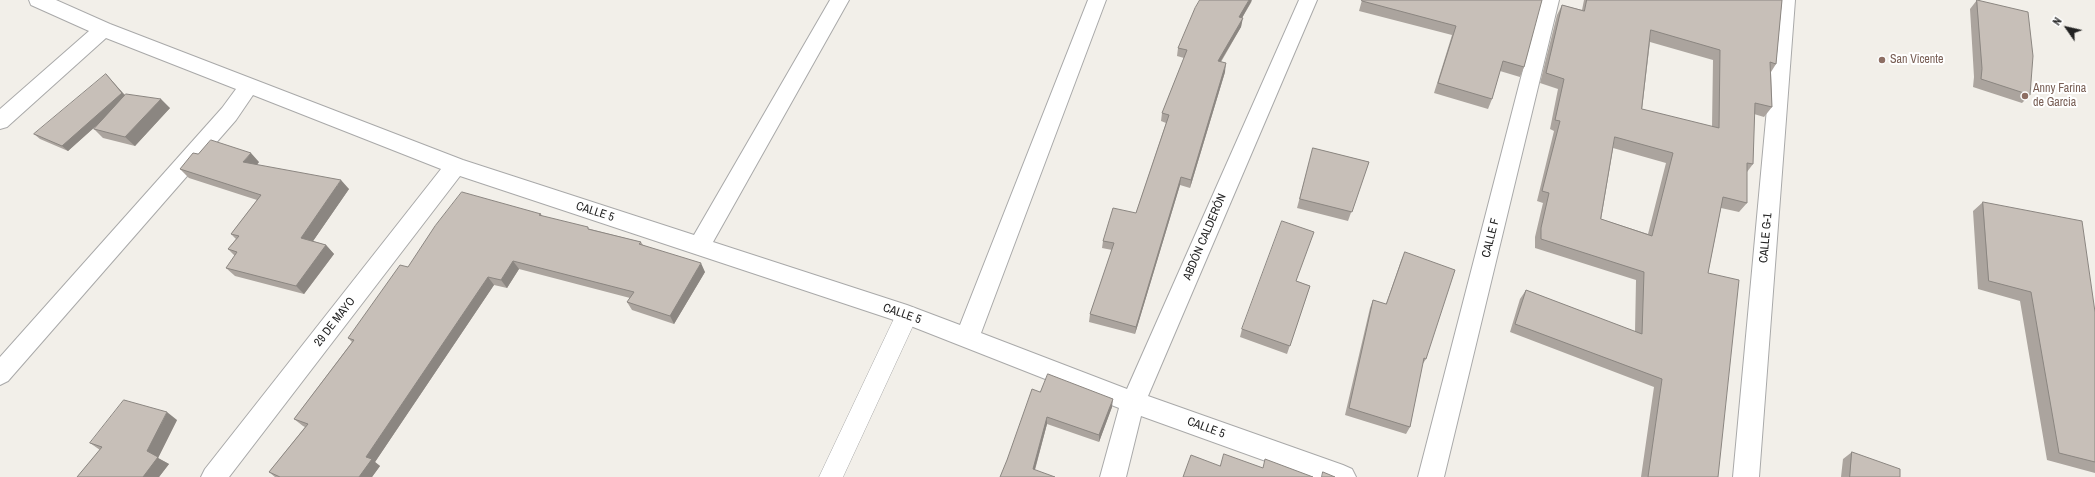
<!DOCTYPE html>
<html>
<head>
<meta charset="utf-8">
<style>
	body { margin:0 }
	#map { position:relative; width:2095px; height:477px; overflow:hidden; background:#f2efe9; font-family:"Archivo Narrow",sans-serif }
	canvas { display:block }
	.north { position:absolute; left:2047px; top:8px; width:40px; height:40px; -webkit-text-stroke:3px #fff; paint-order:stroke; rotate:304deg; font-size:11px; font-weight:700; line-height:16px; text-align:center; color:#222 }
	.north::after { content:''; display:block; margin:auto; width:14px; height:18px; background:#222; clip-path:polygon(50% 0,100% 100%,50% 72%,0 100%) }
</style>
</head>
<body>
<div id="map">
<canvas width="2095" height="477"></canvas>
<div class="north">N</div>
</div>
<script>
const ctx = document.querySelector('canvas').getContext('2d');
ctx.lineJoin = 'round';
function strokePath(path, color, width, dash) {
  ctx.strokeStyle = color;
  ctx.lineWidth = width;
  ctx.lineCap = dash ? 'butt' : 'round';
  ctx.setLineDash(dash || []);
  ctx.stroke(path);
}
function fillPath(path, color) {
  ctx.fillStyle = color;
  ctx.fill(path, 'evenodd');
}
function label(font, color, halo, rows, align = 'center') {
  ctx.font = font + ' "Archivo Narrow",sans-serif';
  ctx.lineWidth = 4;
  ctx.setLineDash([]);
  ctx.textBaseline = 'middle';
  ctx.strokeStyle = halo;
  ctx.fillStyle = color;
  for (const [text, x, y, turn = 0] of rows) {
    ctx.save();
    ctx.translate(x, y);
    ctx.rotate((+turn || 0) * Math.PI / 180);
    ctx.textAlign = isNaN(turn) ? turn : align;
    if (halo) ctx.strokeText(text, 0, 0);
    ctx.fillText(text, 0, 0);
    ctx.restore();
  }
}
const service = new Path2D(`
	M907 306 915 308 918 315 843 477H819L899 308Z`);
const minor = new Path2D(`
	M29 0H56L110 24 463 160 694 235 830 0H849L713 242 907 305 960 325 1088 0H1106L981 333 1127 389 1299 0H1317L1148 396 1343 465 1352 469 1356 477H1310L1141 416 1126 477H1100L1119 408 903 323 460 176 229 477H201L205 469 441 169 253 95 236 120 8 381 0 385V357L222 108 236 89 106 38 7 127 0 129V109L89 31 31 5Z
	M1541 0H1559L1444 477H1418Z
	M1777 0H1795L1759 477H1733Z`);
const wall = new Path2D(`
	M1362 0H1540L1524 67 1520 77 1500 71 1492 99 1488 109 1434 93 1452 35 1359 11Z
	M1584 0H1782L1776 64 1771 72 1772 107 1764 117 1754 114 1753 164 1747 172V203L1739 212 1721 208 1708 273 1718 477H1641L1654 387 1510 332 1520 299 1526 290 1635 332 1636 280 1535 248V237L1543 203 1537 201 1554 131 1550 129 1558 89 1540 83 1557 15 1562 5 1582 10ZM1650 42 1713 60 1712 127 1642 109ZM1613 148 1666 163 1648 234 1601 219Z
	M1977 0 2030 95 2022 103 1973 87 1974 77 1970 9Z
	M1252 1 1242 18 1241 27 1221 62 1225 72 1190 188 1180 185 1135 334 1089 322 1090 314 1112 250 1102 248 1103 241 1136 213 1166 123 1161 121 1162 113 1184 58 1177 56 1178 48Z
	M111 80 125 95 170 108 135 146 103 138 94 129 96 126 68 151 40 139 34 134Z
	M1313 148 1369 162 1348 221 1297 208Z
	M259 162 257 165 349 189 313 241 326 245 334 254 304 294 235 276 226 268 235 256 228 249 236 239 231 234 257 200 189 178 180 169Z
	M1983 202 2095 312V473L2047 460 2020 301 1978 289 1973 211Z
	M541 214 542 216 590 229 641 242 643 245 705 272 674 324 632 310 627 302 630 298 519 269 507 288 494 285 375 462 380 466 372 477H275L269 472 305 427 303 426 294 419 352 342 348 338 408 267Z
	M1405 252 1426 359 1422 365 1410 427 1406 434 1345 415 1370 308 1373 300 1386 304 1401 261Z
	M1297 281 1310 286 1287 354 1240 337 1242 329Z
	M1040 392 1112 407 1099 442 1047 424 1035 470 1007 460Z
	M177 420 158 458 169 464 159 477H77L100 450 90 443Z
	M1852 452 1900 477H1841L1843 459Z`);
const shadedWall = new Path2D(`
	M1249 0H1252L1238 25 1239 17Z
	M1243 18 1241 27 1216 69 1218 61Z
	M1226 63 1225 72 1190 188 1191 180Z
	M106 74 127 98 68 151 62 146Z
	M161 99 170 108 135 146 125 137Z
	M251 153 259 162 251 171 243 162Z
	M1181 177 1180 185 1135 334 1136 327Z
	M341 180 349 189 309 247 301 238Z
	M326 245 334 254 304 294 296 286Z
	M513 261 519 269 507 288 501 280Z
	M701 263 705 272 674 324 670 316Z
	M488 277 494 285 375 462 380 466 372 477H359L366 457Z
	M1113 399 1112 407 1099 442V435Z
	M167 412 177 420 158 458 169 464 159 477H143L147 451Z
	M1047 417V424L1033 476V469Z`);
const building = new Path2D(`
	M1200 0H1249L1239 17 1243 18 1218 61 1226 63 1191 180 1181 177 1136 327 1090 314 1114 243 1103 241 1113 208 1136 213 1169 115 1162 113 1187 50 1178 48 1195 8Z
	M1362 0H1542L1524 67 1503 61 1492 99 1438 83 1456 26 1362 1Z
	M1587 0H1782L1776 64 1770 62 1772 107 1755 103 1753 164 1747 163V203L1723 197 1708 273 1739 280 1718 477H1648L1662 379 1515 324 1526 290 1642 334 1644 272 1541 239V228L1549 193 1542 191 1560 121 1555 120 1564 79 1546 73 1562 5 1584 11ZM1651 30 1720 50 1719 128 1642 109ZM1615 137 1673 153 1652 236 1601 219Z
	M1977 0 2028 12 2033 56 2030 95 1981 79 1982 69Z
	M106 74 122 93 62 146 34 134Z
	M126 94 161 99 125 137 94 129Z
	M211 140 251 153 243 162 341 180 301 238 326 245 296 286 226 268 237 252 228 249 239 236 231 234 261 195 180 169 193 153 198 154Z
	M1313 148 1369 162 1352 212 1300 199Z
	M462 192 541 214 539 215 588 227V229L641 242 639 244 701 263 670 316 627 302 634 292 513 261 501 280 488 277 366 457 372 459 359 477H280L269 472 308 424 294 419 354 340 348 338 400 265 408 267 435 226Z
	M1983 202 2082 221 2095 312V462L2059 453 2031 292 1989 281Z
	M1282 221 1314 232 1296 281 1310 286 1290 346 1242 329Z
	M1405 252 1455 270 1426 359 1424 358 1410 427 1349 408 1373 300 1386 304Z
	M1048 374 1113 399 1099 435 1047 417 1033 469 1055 477H1000L1007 460 1032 389 1040 392Z
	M124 400 167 412 147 451 158 457 143 477H77L102 447 90 443Z
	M1852 452 1900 469V477H1850Z
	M1224 454 1263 468 1265 459 1313 477H1183L1191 455 1220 466Z
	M1323 472 1335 477H1322Z`);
const markers = [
	[1882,60,4,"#8d6e63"],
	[2025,96,4,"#8d6e63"]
];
const educationNames = [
	["San Vicente",1890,60],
	["Anny Farina",2033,89],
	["de Garcia",2033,103]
];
const streetNames = [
	["CALLE 5",595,212,18],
	["ABDÓN CALDERÓN",1205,237,-67],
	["CALLE F",1491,238,-76],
	["CALLE G-1",1766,238,-85],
	["CALLE 5",902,314,19],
	["29 DE MAYO",335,322,-52],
	["CALLE 5",1206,428,20]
];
strokePath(service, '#a9a9a9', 1);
strokePath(minor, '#a9a9a9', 2);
fillPath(service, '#fff');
fillPath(minor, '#fff');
fillPath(wall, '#aba49e');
fillPath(shadedWall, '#8b8681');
fillPath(building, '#c7bfb8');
strokePath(building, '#8b8681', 1);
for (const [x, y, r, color] of markers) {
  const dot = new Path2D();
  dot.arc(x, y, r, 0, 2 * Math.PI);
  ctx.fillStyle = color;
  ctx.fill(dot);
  strokePath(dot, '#fff', 1.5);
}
label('12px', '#785e54', '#fff', educationNames, 'left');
label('12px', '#222', '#fff', streetNames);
</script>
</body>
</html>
